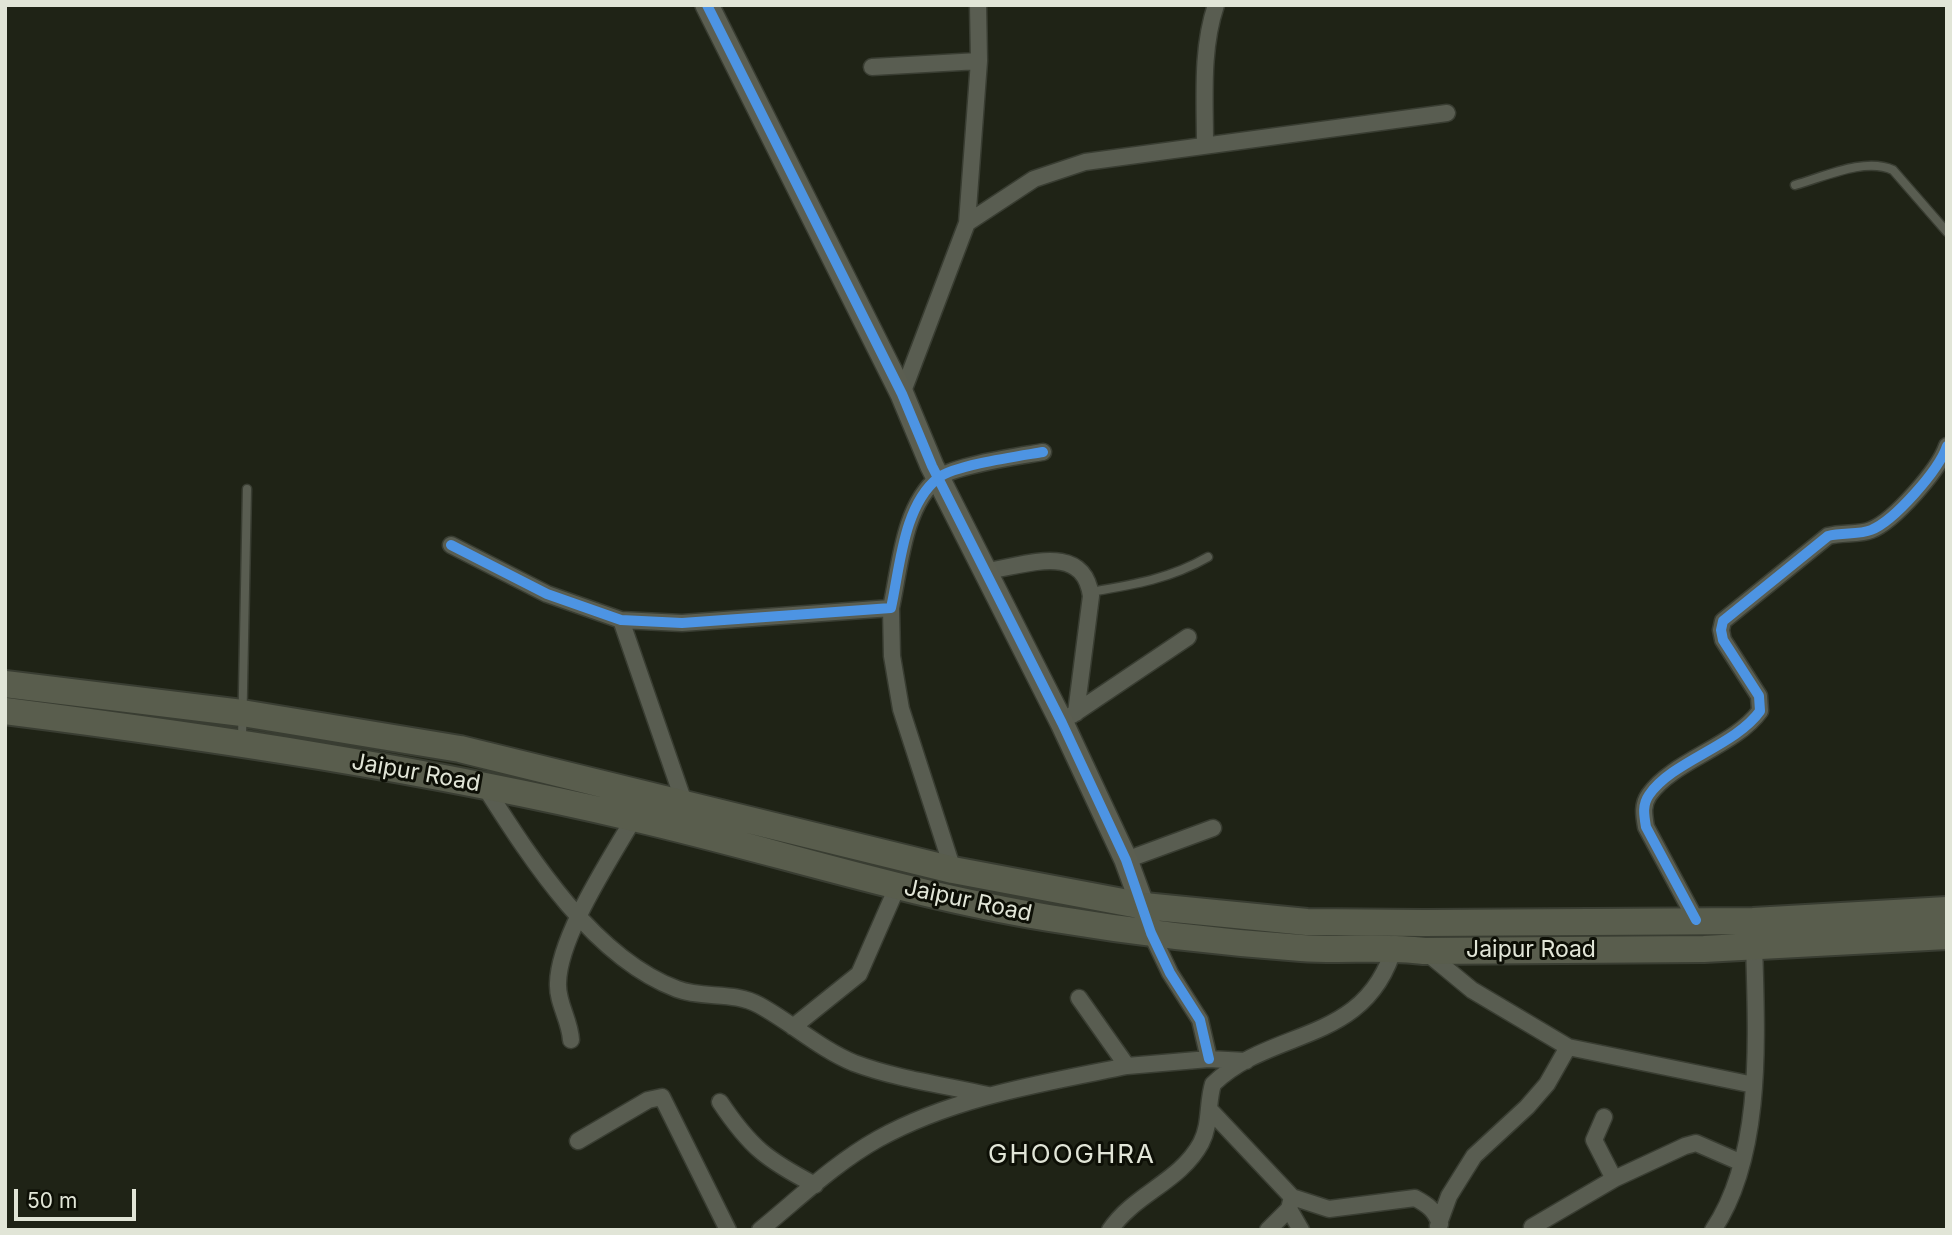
<!DOCTYPE html>
<html>
<head>
<meta charset="utf-8">
<style>
	body { margin:0 }
	#map { position:relative; width:1952px; height:1235px; overflow:hidden; background:#1f2316; font-family:Inter,sans-serif }
	canvas { display:block }
	.frame { position:absolute; inset:0; border:7px solid #e1e5d7; pointer-events:none }
	.scale { position:absolute; left:14px; top:1189px; width:122px; height:32px; box-sizing:border-box; border:4px solid #e1e5d7; border-top:0; padding-left:9px; font-size:21px; line-height:24px; white-space:nowrap; color:#e1e5d7; -webkit-text-stroke:5px #0d0f06; paint-order:stroke }
</style>
</head>
<body>
<div id="map">
<canvas width="1952" height="1235"></canvas>
<div class="frame"></div>
<div class="scale">50 m</div>
</div>
<script>
const ctx = document.querySelector('canvas').getContext('2d');
ctx.lineJoin = 'round';
function strokePath(path, color, width, dash) {
  ctx.strokeStyle = color;
  ctx.lineWidth = width;
  ctx.lineCap = dash ? 'butt' : 'round';
  ctx.setLineDash(dash || []);
  ctx.stroke(path);
}
function label(font, color, halo, rows, align = 'center') {
  ctx.font = font + ' Inter,sans-serif';
  ctx.lineWidth = 6;
  ctx.setLineDash([]);
  ctx.textBaseline = 'middle';
  ctx.strokeStyle = halo;
  ctx.fillStyle = color;
  for (const [text, x, y, turn = 0] of rows) {
    ctx.save();
    ctx.translate(x, y);
    ctx.rotate((+turn || 0) * Math.PI / 180);
    ctx.textAlign = isNaN(turn) ? turn : align;
    if (halo) ctx.strokeText(text, 0, 0);
    ctx.fillText(text, 0, 0);
    ctx.restore();
  }
}
const lane = new Path2D(`
	M1795 185C1824 177 1865 157 1893 170L1947 232
	M1090 592C1132 585 1170 579 1208 557
	M242 739 247 489`);
const street = new Path2D(`
	M872 67 979 61
	M1205 144C1205 98 1201 49 1216 5
	M967 223 1034 179 1085 162 1447 113
	M902 394 967 223 979 61 978 5
	M451 545 547 594 621 620 682 623 891 608C900 568 903 506 938 478 955 465 1020 456 1043 452
	M986 571C1025 566 1083 541 1091 596L1076 713
	M891 608 892 656 901 709 953 870
	M621 620 684 802
	M1072 715 1188 637
	M483 784C529 856 592 957 677 989 703 999 734 991 759 1005 792 1023 820 1049 854 1063 897 1079 944 1085 988 1095
	M1126 860 1213 828
	M1696 920 1646 827C1644 815 1642 805 1649 795 1672 761 1735 746 1760 711L1759 696 1723 640 1721 630 1723 621 1828 536C1842 532 1859 535 1871 530 1894 521 1939 470 1947 446
	M1151 933 1170 973 1200 1020 1209 1059
	M1426 952 1472 990 1568 1047 1754 1085
	M793 1027 859 974 898 885
	M571 1040C570 1020 557 1003 558 983 559 936 610 860 634 818
	M1127 1066 1209 1059 1246 1061
	M720 1102C750 1147 767 1160 815 1185
	M1209 1109 1292 1197 1329 1209 1415 1198C1428 1205 1435 1210 1440 1224
	M1604 1117 1594 1140 1614 1179
	M578 1141 648 1100 662 1097 728 1230
	M1289 1209 1301 1230
	M1438 1226 1449 1196 1474 1156 1527 1107 1547 1084 1568 1047
	M1532 1227 1614 1179 1685 1146 1696 1143 1742 1163
	M760 1230C798 1199 835 1163 878 1139 954 1097 1043 1083 1127 1066L1079 998
	M1110 1230C1134 1194 1180 1182 1201 1143 1211 1124 1207 1103 1213 1084 1273 1026 1367 1046 1395 944
	M1268 1230 1289 1209 1292 1197
	M1713 1230C1765 1153 1756 1030 1754 941`);
const secondary = new Path2D(`
	M707 5 902 394 932 466 1062 723 1126 860 1148 920`);
const primary = new Path2D(`
	M5 684 242 713 460 749 953 870 1144 906 1307 922 1424 923 1753 921 1947 910
	M5 711C217 738 425 769 634 818 772 850 908 895 1049 918 1133 932 1217 942 1301 948 1342 951 1383 946 1424 951L1704 949 1947 936`);
const cycleway = new Path2D(`
	M707 5 902 394 932 466 1062 723 1126 860 1151 933 1170 973 1200 1020 1209 1059
	M451 545 547 594 621 620 682 623 891 608C900 568 903 506 938 478 955 465 1020 456 1043 452
	M1696 920 1646 827C1644 815 1642 805 1649 795 1672 761 1735 746 1760 711L1759 696 1723 640 1721 630 1723 621 1828 536C1842 532 1859 535 1871 530 1894 521 1939 470 1947 446`);
const streetNames = [
	["Jaipur Road",416,773,10],
	["Jaipur Road",968,901,12],
	["Jaipur Road",1531,950]
];
const quarterNames = [
	["GHOOGHRA",1072,1155]
];
strokePath(lane, '#393d32', 11);
strokePath(street, '#393d32', 19);
strokePath(secondary, '#393d32', 26);
strokePath(primary, '#393d32', 30);
strokePath(lane, '#595d51', 8);
strokePath(street, '#595d51', 16);
strokePath(secondary, '#5b5e51', 23);
strokePath(primary, '#595d4d', 26);
strokePath(cycleway, '#4d94e3', 10);
label('23px', '#e1e5d7', '#0d0f06', streetNames);
ctx.letterSpacing = '2px';
label('26px', '#e1e5d7', '#0d0f06', quarterNames);
ctx.letterSpacing = '0px';
</script>
</body>
</html>
